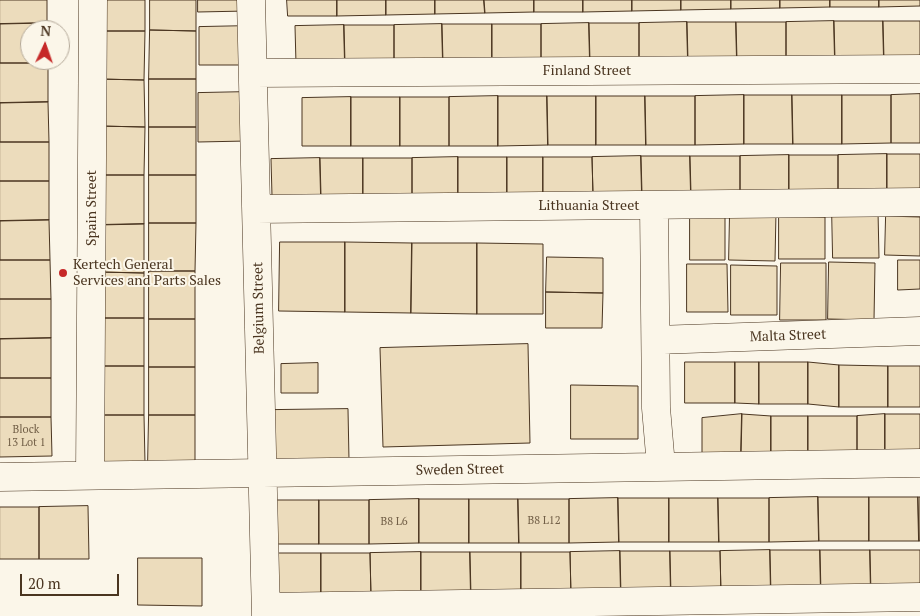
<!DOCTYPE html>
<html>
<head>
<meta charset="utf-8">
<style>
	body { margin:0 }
	#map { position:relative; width:920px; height:616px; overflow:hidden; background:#fbf6e9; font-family:"PT Serif",serif }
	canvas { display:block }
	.north { position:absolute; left:20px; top:20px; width:50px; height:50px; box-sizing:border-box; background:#fbf6e9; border:1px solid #b4a999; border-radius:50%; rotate:3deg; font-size:14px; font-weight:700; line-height:20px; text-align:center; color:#4a3520 }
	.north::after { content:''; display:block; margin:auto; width:18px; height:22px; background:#c62828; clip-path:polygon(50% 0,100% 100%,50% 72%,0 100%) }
	.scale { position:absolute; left:20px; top:574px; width:99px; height:22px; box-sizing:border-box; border:2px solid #4a3520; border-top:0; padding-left:6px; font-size:15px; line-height:18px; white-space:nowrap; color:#4a3520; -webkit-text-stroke:4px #fbf6e9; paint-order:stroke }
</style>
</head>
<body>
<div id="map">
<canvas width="920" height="616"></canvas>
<div class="north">N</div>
<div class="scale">20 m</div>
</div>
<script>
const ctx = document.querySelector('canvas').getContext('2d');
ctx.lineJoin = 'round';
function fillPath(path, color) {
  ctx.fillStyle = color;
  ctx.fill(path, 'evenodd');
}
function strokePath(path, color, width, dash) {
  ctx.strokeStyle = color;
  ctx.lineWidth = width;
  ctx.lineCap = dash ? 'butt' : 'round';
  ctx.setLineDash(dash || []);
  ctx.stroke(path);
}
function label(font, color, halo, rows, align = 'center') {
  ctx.font = font + ' "PT Serif",serif';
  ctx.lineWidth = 4;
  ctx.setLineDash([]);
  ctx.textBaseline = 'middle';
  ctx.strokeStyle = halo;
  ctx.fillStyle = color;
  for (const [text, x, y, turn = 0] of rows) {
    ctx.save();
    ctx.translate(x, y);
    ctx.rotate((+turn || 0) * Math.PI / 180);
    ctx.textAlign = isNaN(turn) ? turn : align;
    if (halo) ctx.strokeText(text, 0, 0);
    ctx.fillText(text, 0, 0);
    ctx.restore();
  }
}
const building = new Path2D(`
	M0 0H47V23L0 24Z
	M99 0H145V31H98Z
	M150 0H196V31L150 30Z
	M198 0H247V11L198 12Z
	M287 0H337V16H288Z
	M337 0H386V15L337 16Z
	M386 0H435V14L386 15Z
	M435 0H484L485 13 435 14Z
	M484 0H534V12L485 13Z
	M534 0H583V12H534Z
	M583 0H632V11L583 12Z
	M632 0H681V10L632 11Z
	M681 0H731V9L681 10Z
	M731 0H780V8L731 9Z
	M780 0H830V7L780 8Z
	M830 0H879V7H830Z
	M879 0H920V6L879 7Z
	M834 21H883L884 60H835Z
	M834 21 835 60 786 61V22Z
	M883 21H920V59L884 60Z
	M687 22H736L737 61H688Z
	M687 22 688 61 639 62V23Z
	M736 22H786V61H737Z
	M47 23V30H30V60H48V63H0V24Z
	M589 23 590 62H541V24Z
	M589 23H639V62H590Z
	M442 24H492V63H443Z
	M442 24 443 63 394 64V25Z
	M492 24H541V62L492 63Z
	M344 25H394V64H345Z
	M344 25 345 64H296L295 26Z
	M248 26V65H199V27Z
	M150 30 196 31V79H149Z
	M98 31H145L144 80 98 79Z
	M0 63H48V102L0 103Z
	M98 79 144 80 145 127 98 126Z
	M149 79H196V127H149Z
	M247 92V141L198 142V93Z
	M920 94V143H891V95Z
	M744 95V144L695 145V96Z
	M744 95H792L793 144H744Z
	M792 95H842V144H793Z
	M842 95H891V143L842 144Z
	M498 96V146H449V97Z
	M498 96H547L548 145 498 146Z
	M547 96H596V145H548Z
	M596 96H645L646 145H596Z
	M645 96H695V145H646Z
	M351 97H400V146H351Z
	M351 97V146H302V98Z
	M400 97H449V146H400Z
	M48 102 49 142H0V103Z
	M98 126 145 127 144 175H98Z
	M149 127H196V175H149Z
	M0 142H49V181H0Z
	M887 154H920V192H887Z
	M887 154V192L838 193V155Z
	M789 155V193L740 194V156Z
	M789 155H838V193H789Z
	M641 156H690L691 194H642Z
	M641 156 642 194 593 195 592 157Z
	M690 156H740V194H691Z
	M458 157H507V195H458Z
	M458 157V195L412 196V158Z
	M507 157H543V195H507Z
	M543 157H592L593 195H543Z
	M320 158H363V196H321Z
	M320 158 321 196H272L271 159Z
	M363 158H412V196H363Z
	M98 175H144V224L98 225Z
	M149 175H196V223H149Z
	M0 181H49V220L0 221Z
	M832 210 878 211 879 258H833Z
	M690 212H725V260H690Z
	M730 212H776L775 261 729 260Z
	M779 216 825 217V259H779Z
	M886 216 920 217V256L885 255Z
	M49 220 50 260H0V221Z
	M149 223H196L195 271H149Z
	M144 224V273L98 272V225Z
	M280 242H345V312L279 311Z
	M345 242 412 243 411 313 345 312Z
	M412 243H477V314L411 313Z
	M477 243 543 244V314H477Z
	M547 257 603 258V293L546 292Z
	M0 260H50L51 299H0Z
	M898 260H920V289L898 290Z
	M829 262 875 263 874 320 828 319Z
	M781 263H826V320H780Z
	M687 264H727L728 312H687Z
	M731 265 777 266V315H731Z
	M149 271H195V319H149Z
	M98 272 144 273V318H98Z
	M546 292 603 293 602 328H546Z
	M0 299H51V338L0 339Z
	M98 318H144V366H97Z
	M149 319H195V367H149Z
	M51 338V378H0V339Z
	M528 344 530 443 383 447 380 348Z
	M685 362H735V403H685Z
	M735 362H759V404L735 403Z
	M759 362H808V404H759Z
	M808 362 839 365V407L808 404Z
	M318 363V393H281V364Z
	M839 365 888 366V407H839Z
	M97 366H144V415H98Z
	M888 366H920V407H888Z
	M149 367H195V415H149Z
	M0 378H51V417H0Z
	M571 385 638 386V439H571Z
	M348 409 349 460 274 461V410Z
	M742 414 771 416V458L741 456Z
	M742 414 741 456 702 460V418Z
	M885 414H920V456H885Z
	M885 414V456L857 458V416Z
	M98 415H144L145 463H98Z
	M149 415H195V463H148Z
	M771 416H808V458H771Z
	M808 416H857V458H808Z
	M0 417H51L52 456 0 457Z
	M818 497 819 541 769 542V498Z
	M818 497H869V541H819Z
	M869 497H918L919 541H869Z
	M918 497H920V541H919Z
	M618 498H669V542H619Z
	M618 498 619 542 569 543V499Z
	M669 498H718L719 542H669Z
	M718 498H769V542H719Z
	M419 499H469V543H419Z
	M419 499V543L369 544V500Z
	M469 499H518L519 543H469Z
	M518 499H569V543H519Z
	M269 500H319V544H269Z
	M319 500H369V544H319Z
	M88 506 89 559H39V507Z
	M0 507H39V559H0Z
	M770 550 771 595H721L720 551Z
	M770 550H820L821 595H771Z
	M820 550H870L871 595H821Z
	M870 550H920V594L871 595Z
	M620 551H670L671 596H621Z
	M620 551 621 596H571L570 552Z
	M670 551H720L721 595 671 596Z
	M421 552H470L471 597H421Z
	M421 552V597H371L370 553Z
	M470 552H521V596L471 597Z
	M521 552H570L571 596H521Z
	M270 553H321V598H271Z
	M321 553H370L371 597 321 598Z
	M138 558H202V606L138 605Z`);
const minor = new Path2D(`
	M251 0 266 616
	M254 73 920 69
	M654 206 656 408 661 466
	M257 209 920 202
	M656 340 920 331
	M90 475 93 0
	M0 477 920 463
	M266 607 920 597`);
const markers = [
	[63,273,5,"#c62828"]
];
const numberNames = [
	["Block",26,430],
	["13 Lot 1",26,443],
	["B8 L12",544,521],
	["B8 L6",394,522]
];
const streetNames = [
	["Finland Street",587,71],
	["Lithuania Street",589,206],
	["Spain Street",92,208,-90],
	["Belgium Street",259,308,-91],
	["Malta Street",788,336,-2],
	["Sweden Street",460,470,-1]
];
const poiNames = [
	["Kertech General",73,265],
	["Services and Parts Sales",73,281]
];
fillPath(building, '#ecdcbc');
strokePath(building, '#4a3520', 1);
strokePath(minor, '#4a3520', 29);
strokePath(minor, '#fbf6e9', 28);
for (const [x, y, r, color] of markers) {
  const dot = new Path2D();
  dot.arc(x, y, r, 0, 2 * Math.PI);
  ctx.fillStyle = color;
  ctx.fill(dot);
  strokePath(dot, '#fbf6e9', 2);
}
label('11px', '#725f47', null, numberNames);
label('14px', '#4a3520', '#fbf6e9', streetNames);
label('14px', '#4a3520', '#fbf6e9', poiNames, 'left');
</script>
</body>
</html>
